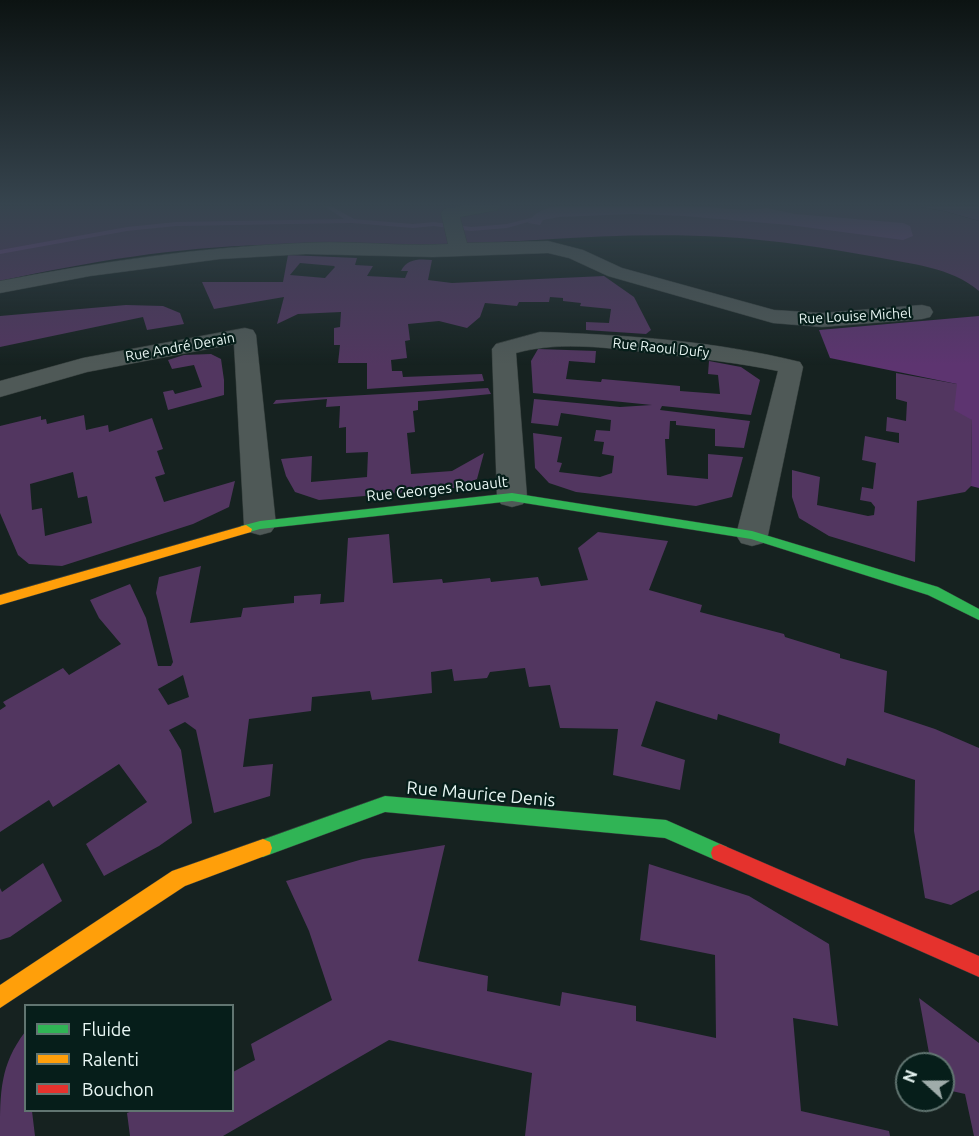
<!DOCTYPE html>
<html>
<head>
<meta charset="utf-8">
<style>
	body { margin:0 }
	#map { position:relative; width:979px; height:1136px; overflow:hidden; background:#162220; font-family:Ubuntu,sans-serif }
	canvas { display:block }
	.legend { position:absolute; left:24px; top:1004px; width:210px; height:108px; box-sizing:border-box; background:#061e1a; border:2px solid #617571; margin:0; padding:8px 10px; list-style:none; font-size:18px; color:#e9f7f4 }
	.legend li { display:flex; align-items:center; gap:12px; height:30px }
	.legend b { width:30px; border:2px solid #617571 }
	.north { position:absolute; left:895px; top:1052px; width:60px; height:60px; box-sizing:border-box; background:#061e1a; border:2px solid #617571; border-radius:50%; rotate:291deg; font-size:16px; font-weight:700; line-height:24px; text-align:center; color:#e9f7f4 }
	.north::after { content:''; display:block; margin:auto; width:21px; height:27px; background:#9facaa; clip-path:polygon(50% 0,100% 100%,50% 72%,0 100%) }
</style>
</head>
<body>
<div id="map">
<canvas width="979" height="1136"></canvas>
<ul class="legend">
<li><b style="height:8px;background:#30b455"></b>Fluide</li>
<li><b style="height:8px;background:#ff9f0a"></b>Ralenti</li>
<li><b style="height:8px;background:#e5322d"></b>Bouchon</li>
</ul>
<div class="north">N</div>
</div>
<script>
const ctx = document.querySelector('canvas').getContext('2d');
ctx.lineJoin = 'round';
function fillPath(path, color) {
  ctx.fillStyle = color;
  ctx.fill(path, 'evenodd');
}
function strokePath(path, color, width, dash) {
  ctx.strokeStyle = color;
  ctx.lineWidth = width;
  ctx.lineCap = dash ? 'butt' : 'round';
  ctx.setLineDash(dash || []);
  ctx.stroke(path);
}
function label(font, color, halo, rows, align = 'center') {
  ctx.font = font + ' Ubuntu,sans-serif';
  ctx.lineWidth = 4.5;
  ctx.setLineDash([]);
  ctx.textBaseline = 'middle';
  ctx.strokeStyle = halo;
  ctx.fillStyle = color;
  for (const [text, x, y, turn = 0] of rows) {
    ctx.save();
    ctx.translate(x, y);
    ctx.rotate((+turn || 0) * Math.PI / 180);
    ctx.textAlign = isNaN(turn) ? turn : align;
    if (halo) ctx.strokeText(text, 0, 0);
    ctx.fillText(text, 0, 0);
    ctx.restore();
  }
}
const green = new Path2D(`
	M0 206H914L944 211 979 221V291C951 267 911 264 876 257 826 248 775 240 724 237 622 231 521 242 420 247 369 249 317 244 266 245 177 247 87 262 0 281Z
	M288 255 357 258 355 265 373 266 367 276 405 278 408 271H401C407 258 420 259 432 260L428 280 452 283 604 276 634 297 651 330 646 334 586 330V322L609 323 611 309 580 306 581 303 563 301V298L550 297 549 302H519L517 306 485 303 480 317 467 328 439 321 408 324 410 340 405 341 407 358 391 360 392 371H402L403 377 482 374 484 381 367 389V363H338L340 345H334V328L340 327 341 312 298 314 277 324 284 297 214 309 202 282H283ZM300 263 334 266 335 267 325 278 290 275Z
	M126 305 163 306 180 313 184 324 147 330 143 317 0 347V316Z
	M538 349 596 351 595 363 569 361 566 379 601 382 602 379 680 386V391L720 394 718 375 708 374 709 361 741 367 760 380 751 415 662 406 660 410 750 421 744 448 715 446V429L676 425V421H670L669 439H665L667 475 708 479V454L743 457 732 497 696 506 576 492 549 483 535 468 533 433 562 437 557 462 562 463 559 472 600 477 612 473 614 456 602 454 604 442 594 441 596 430 610 431 611 420 561 413 558 426 531 423 534 399 620 407 652 405 533 393 531 361Z
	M211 354 221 359 224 380V395L168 410 163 392 173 390 175 394 202 387 194 365 172 369 168 360 184 355Z
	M896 373 957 384 972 420 971 486 965 492 917 501 915 562 829 536 799 518 792 497V470L820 477 817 505 868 516 874 515 875 507 871 502 860 500 862 487 873 489 876 463 862 460 865 436 899 443V433L886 431 887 417 906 421 907 402 896 399Z
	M488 388 491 394 418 401V410L413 411 415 432 407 433 411 474 452 471 484 453 477 479 455 488 319 500 295 492 286 476 281 459 312 456 311 482 367 477 368 452 346 453V427L339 428 340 406 326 407 327 399 273 404 276 400Z
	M84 415 86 430 108 425 109 432 152 418 163 449 157 451 165 474 155 477 164 502 235 481 229 507 193 524 62 566 29 564 18 555 0 513V426L41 416V420L46 419 47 424ZM73 472 78 498 87 496 92 523 45 536 42 508 32 510 30 484Z
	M598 532 668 541 649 590 702 605 700 612 784 634 785 637 840 654V658L887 671 884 712 935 729 979 748V890L951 905 925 898 914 831 915 780 847 758 845 766 779 743 780 734 718 714 717 720 656 701 641 746 685 760 680 790 613 775 618 729 560 728 550 685 529 687 525 668 490 672 487 678 454 681 452 669 431 672 432 693 372 700 370 691 312 697 311 711 249 719 243 767 273 764 270 796 214 813 196 730 185 722 169 730 181 750 192 823 159 846 104 876 86 844 147 802 119 764 53 807 49 800 0 832V710L6 706 3 702 63 668 69 675 121 644 99 618 90 600 130 584 146 618 158 666H171L173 662 156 593 159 577 201 566 190 623 241 617 243 608 294 603V596L321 594 320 604 344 602 348 538 389 534 393 583 442 579 443 583 490 578 491 582 538 577 541 586 588 580 578 548ZM183 675 189 697 168 705 158 689Z
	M445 845 418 961 488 976 487 991 560 1006 562 992 636 1006V1021L716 1038 715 955 640 940 649 864 749 896 829 944 838 1026 793 1018 801 1111 889 1131 890 1136H525L532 1073 389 1040 223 1136H130L127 1113 132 1111 232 1110 233 1072 255 1060 251 1044 332 1000 309 931 286 881 363 859Z
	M43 863 62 901 10 937 0 940V888L2 892Z
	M919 998 979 1043V1136H974L965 1094 943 1089V1064H931Z
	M25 1032 26 1110 32 1111 35 1136H0C0 1092 0 1065 25 1032Z`);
const forest = new Path2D(`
	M914 206H979V221L944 211Z
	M979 316V488L971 486 972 420 954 410 957 384 830 358 819 330Z`);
const water = new Path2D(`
	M557 206H689L747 210 767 208 795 214 903 223 910 226 913 236 903 240 789 225 684 216 633 214 559 217 543 220 540 225 528 223C535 211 544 209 557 206Z`);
const stream = new Path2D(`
	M324 206H331L354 219 413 224 434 222 471 227 507 224 546 214 549 216 507 228 471 231 434 226 413 228 352 223 176 226 127 231 0 254V250L127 227 176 222 344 219Z`);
const street = new Path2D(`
	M463 206H500L498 210 460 217 467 243 548 241 583 250 622 268 774 310 822 313 922 305 930 307 933 312 930 317 922 319 822 327 773 323 608 276 569 258 548 253 433 257 306 254 220 259 90 276 0 293V281C100 262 200 247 303 243 351 240 400 247 448 244L441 213 444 209Z
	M245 328 253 330 256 335 276 525 271 532 260 535 249 532 244 525 234 344 87 372 0 397V381L83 358Z
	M540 332C627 335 715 341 800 362L803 367 768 535 763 543 752 546 741 543 736 535 778 371C740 363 702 359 663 354 615 349 563 340 516 353L527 497 523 504 512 507 501 504 497 497 492 349 496 344Z`);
const fast = new Path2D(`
	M512 493 752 531 938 587 979 609V620L928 595 751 539 512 501 260 529 246 533 240 529 241 526 260 521Z
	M385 796 666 820 727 847 729 853 727 859 720 862 665 838 385 812 263 857 256 854 254 848 256 842Z`);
const slow = new Path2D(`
	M246 525 252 529 251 532 0 605V595Z
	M263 839 270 842 272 848 270 854 185 886 0 1008V985L172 871Z`);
const jam = new Path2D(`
	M720 844 979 956V977L713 859 711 853 713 847Z`);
const farStreetnames = [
	["Rue Louise Michel",855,316,-3],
	["Rue André Derain",180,347,-10],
	["Rue Raoul Dufy",661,348,6]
];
const streetNames = [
	["Rue Georges Rouault",437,489,-6]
];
const nearStreetnames = [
	["Rue Maurice Denis",481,794,5]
];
fillPath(green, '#523660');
fillPath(forest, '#5d3470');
fillPath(water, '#6d4282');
fillPath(stream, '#6d4282');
strokePath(street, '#353e3c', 1);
strokePath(fast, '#353e3c', 1);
strokePath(slow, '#353e3c', 1);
strokePath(jam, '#353e3c', 1);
fillPath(street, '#4f5957');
fillPath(fast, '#30b455');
fillPath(slow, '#ff9f0a');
fillPath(jam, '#e5322d');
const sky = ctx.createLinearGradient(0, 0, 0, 365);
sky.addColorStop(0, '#0c1312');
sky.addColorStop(0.56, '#36444e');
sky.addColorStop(1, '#36444e00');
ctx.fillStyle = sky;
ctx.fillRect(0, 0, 979, 365);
label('14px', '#e9f7f4', '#061e1a', farStreetnames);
label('15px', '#e9f7f4', '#061e1a', streetNames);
label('18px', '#e9f7f4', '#061e1a', nearStreetnames);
</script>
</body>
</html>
